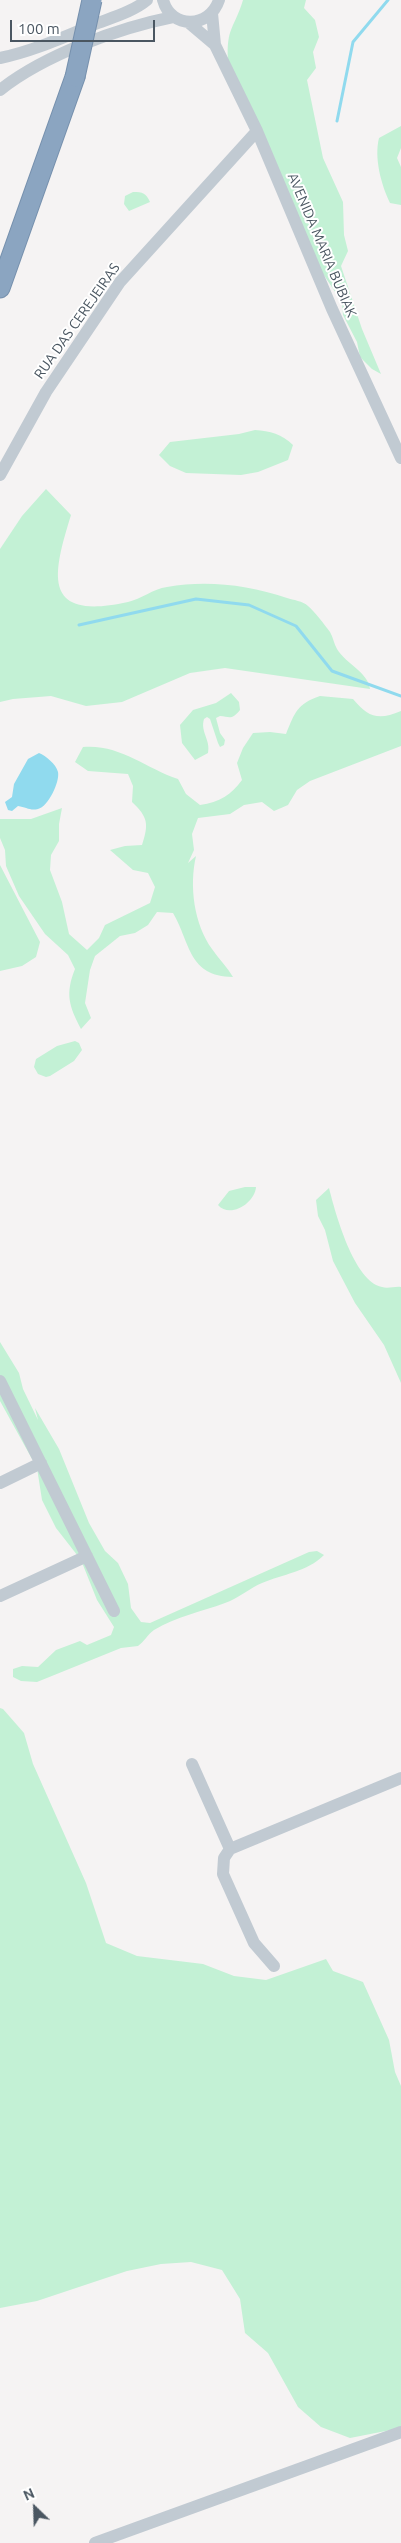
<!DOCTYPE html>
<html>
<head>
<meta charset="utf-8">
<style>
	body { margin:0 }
	#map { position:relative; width:401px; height:2543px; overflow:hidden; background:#f5f3f3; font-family:Ubuntu,sans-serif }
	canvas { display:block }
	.north { position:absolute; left:10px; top:2483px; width:50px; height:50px; -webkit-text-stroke:4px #fff; paint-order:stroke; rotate:336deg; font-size:14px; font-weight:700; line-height:20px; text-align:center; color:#4a5661 }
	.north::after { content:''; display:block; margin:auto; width:18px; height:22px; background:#4a5661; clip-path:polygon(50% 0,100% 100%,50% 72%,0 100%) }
	.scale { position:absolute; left:10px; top:20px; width:145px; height:22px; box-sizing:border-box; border:2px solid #4a5661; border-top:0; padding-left:6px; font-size:15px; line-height:18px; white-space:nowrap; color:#4a5661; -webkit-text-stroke:4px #fff; paint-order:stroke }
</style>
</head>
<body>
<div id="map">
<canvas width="401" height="2543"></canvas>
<div class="north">N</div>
<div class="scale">100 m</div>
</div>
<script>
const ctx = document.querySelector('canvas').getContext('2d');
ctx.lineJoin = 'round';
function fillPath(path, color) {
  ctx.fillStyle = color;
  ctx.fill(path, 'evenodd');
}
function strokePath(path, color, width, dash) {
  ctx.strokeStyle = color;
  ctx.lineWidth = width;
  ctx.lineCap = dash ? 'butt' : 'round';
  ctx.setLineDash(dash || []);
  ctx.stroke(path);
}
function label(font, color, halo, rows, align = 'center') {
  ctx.font = font + ' Ubuntu,sans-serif';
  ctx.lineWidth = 4;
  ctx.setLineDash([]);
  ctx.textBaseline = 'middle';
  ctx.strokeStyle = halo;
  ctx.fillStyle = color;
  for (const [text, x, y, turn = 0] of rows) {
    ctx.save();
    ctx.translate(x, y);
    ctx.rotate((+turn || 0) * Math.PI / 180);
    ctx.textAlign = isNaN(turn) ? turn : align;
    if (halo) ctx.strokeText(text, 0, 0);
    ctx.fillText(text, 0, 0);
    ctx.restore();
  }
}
const green = new Path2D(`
	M243 0H306L304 8 315 20 319 37 313 52 316 68 307 80 323 158 343 202 344 235 348 251 341 266 362 329 381 374 372 369 360 357 357 342 343 315 342 302 317 265 228 60C226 28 235 27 243 0Z
	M401 126V148L397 158 401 167V205L390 203C381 184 374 158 379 138Z
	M133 192C143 192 146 193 150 202L129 211 124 204 125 196Z
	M255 430C270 431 282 434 293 445L288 460 258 472 241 475 186 473 170 466 159 455 170 442 239 434Z
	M46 489 71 515C52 576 42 621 128 602 141 599 153 589 167 587 207 580 248 585 287 598 293 600 303 601 308 606 315 612 324 624 330 632 333 637 334 644 337 649 346 664 368 672 370 689L225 668 190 673 122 702 86 706 51 696 13 699 0 702V549L22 516Z
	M231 693 239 702 240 710C232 720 230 717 220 716L216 718 220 733 225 740 224 745 220 747 218 743 210 719 207 717 204 719C200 732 211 740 208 753L195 760 182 743 180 725 193 710 216 703Z
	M320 696 353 699C368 717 378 721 401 711V746L310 781 297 790 288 805 274 811 262 802 244 805 230 814 198 818 192 834 194 850 188 863 196 856C189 886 194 924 212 949 219 959 227 967 233 977 188 976 191 944 173 913L157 912 148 925 135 933 120 936 95 956 90 970 85 1003 91 1018 81 1029C69 1006 65 994 75 969L68 955 45 934 19 896 6 866 5 850 0 838V819H31L62 808 59 824V841L51 855 50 870 62 902 69 934 87 950 99 938 105 925 150 903 155 887 148 873 133 870 110 850 125 846 142 845C149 824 148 817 132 802L133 786 128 774 88 771 75 762 83 747C120 744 145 768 178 779L186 794 200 805C220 802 231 795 242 780L237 763 243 748 253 733 270 732 286 734C295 712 297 704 320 696Z
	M0 865 40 942 36 957 22 966 0 971Z
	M75 1041 79 1043 82 1050 74 1061 50 1076 46 1077 38 1074 34 1067 36 1059 57 1046Z
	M245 1187H256C255 1203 230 1219 218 1205L229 1191Z
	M329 1188C335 1212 354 1282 382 1287 388 1289 395 1286 401 1287V1383L384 1345 355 1303 333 1261 325 1230 318 1216 316 1200Z
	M0 1342 19 1373 23 1389 38 1420 35 1408 59 1449 89 1523 105 1551 118 1563 128 1584 131 1608 141 1622 150 1623 309 1552 317 1551 324 1555C307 1572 283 1574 262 1583 250 1588 239 1598 225 1603 201 1612 177 1616 154 1630 147 1635 144 1642 138 1646L121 1648 37 1682 21 1681 13 1677V1669L22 1666 38 1667 56 1650 80 1641 87 1645 111 1635 114 1627 97 1600 81 1560 56 1528 42 1500 37 1468 0 1401Z
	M0 1708 3 1709 24 1733 33 1764 86 1883 106 1943 137 1956 203 1964 234 1976 266 1980 326 1959 333 1971 363 1982 389 2040 395 2072 401 2086V2428L350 2438 321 2427 298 2407 268 2353 245 2333 240 2299 222 2270 191 2262 161 2264 127 2271 37 2301 0 2308Z`);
const water = new Path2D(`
	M39 753C46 756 56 764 58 772 60 782 48 807 38 809 30 811 26 807 18 806L12 811 8 810 5 802 12 797 14 784 28 759Z`);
const stream = new Path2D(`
	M337 121 353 42 388 0
	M79 625 196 599 249 605 296 626 332 671 401 696`);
const minor = new Path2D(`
	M163 0C171 30 210 28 219 0
	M212 13 215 45 257 131 332 309 401 458
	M189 23 215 45
	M0 58C34 51 66 36 98 23 114 17 134 11 147 0
	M0 90C44 55 118 28 173 17
	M0 475 46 392 120 282 257 131
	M0 1381 114 1611
	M0 1483 41 1463
	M0 1596 87 1556
	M192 1764 230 1849 224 1858 223 1874 254 1943 274 1966
	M230 1849 401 1778
	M95 2543 401 2432`);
const highway = new Path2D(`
	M0 288 75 77`);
const highwayBridge = new Path2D(`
	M75 77 92 0`);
const streetNames = [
	["AVENIDA MARIA BUBIAK",322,245,67],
	["RUA DAS CEREJEIRAS",77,321,-55]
];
fillPath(green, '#c3f1d5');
fillPath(water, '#90daee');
strokePath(stream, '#90daee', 3);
strokePath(highway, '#7690ad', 21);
strokePath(minor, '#c1cad2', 12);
strokePath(highway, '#8ba5c1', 19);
strokePath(highwayBridge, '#7690ad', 21, []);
strokePath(highwayBridge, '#8ba5c1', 19);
label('14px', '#4a5661', '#fff', streetNames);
</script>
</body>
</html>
